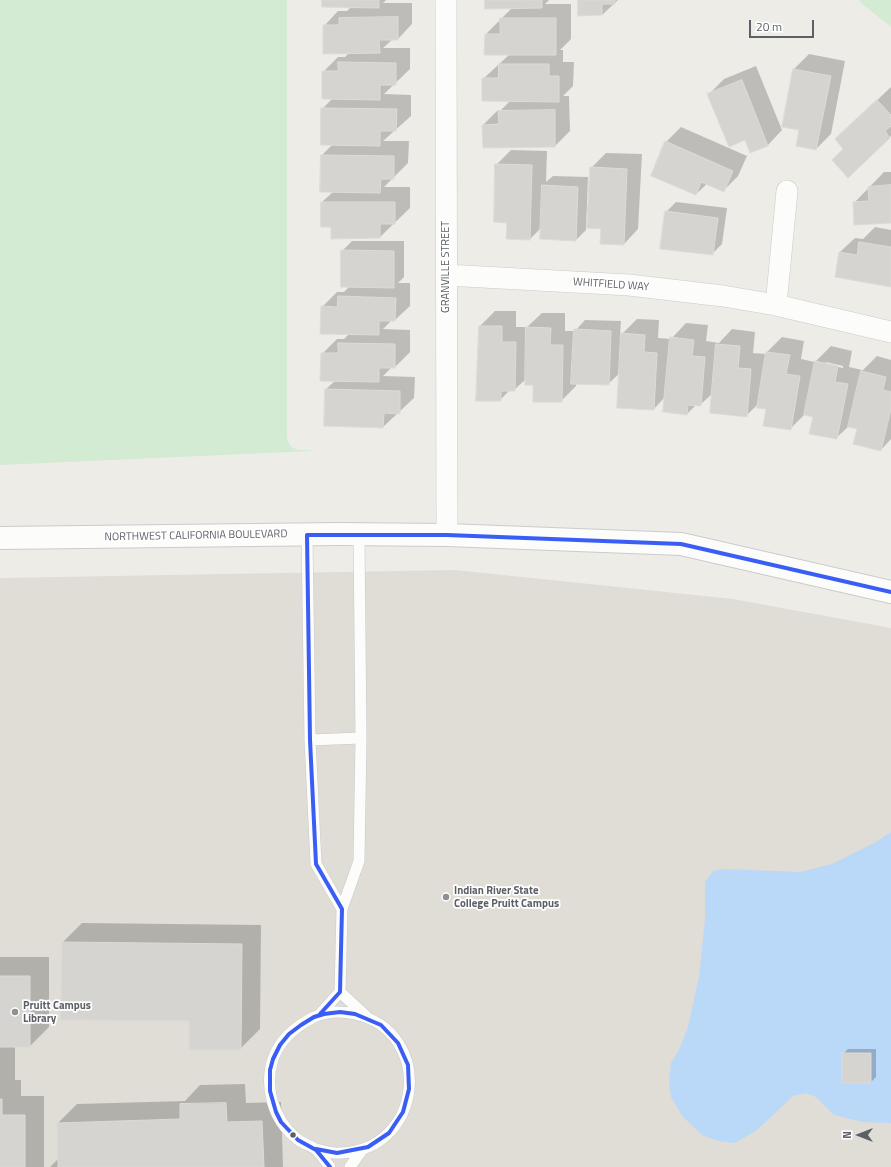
<!DOCTYPE html>
<html>
<head>
<meta charset="utf-8">
<style>
	body { margin:0 }
	#map { position:relative; width:891px; height:1167px; overflow:hidden; background:#edece7; font-family:"Titillium Web",sans-serif }
	canvas { display:block }
	.north { position:absolute; left:839px; top:1115px; width:40px; height:40px; -webkit-text-stroke:3px #fff; paint-order:stroke; rotate:270deg; font-size:11px; font-weight:700; line-height:16px; text-align:center; color:#5c5f66 }
	.north::after { content:''; display:block; margin:auto; width:14px; height:18px; background:#5c5f66; clip-path:polygon(50% 0,100% 100%,50% 72%,0 100%) }
	.scale { position:absolute; left:749px; top:20px; width:65px; height:18px; box-sizing:border-box; border:2px solid #5c5f66; border-top:0; padding-left:5px; font-size:12px; line-height:14px; white-space:nowrap; color:#5c5f66; -webkit-text-stroke:3px #fff; paint-order:stroke }
</style>
</head>
<body>
<div id="map">
<canvas width="891" height="1167"></canvas>
<div class="north">N</div>
<div class="scale">20 m</div>
</div>
<script>
const ctx = document.querySelector('canvas').getContext('2d');
ctx.lineJoin = 'round';
function fillPath(path, color) {
  ctx.fillStyle = color;
  ctx.fill(path, 'evenodd');
}
function strokePath(path, color, width, dash) {
  ctx.strokeStyle = color;
  ctx.lineWidth = width;
  ctx.lineCap = dash ? 'butt' : 'round';
  ctx.setLineDash(dash || []);
  ctx.stroke(path);
}
function label(font, color, halo, rows, align = 'center') {
  ctx.font = font + ' "Titillium Web",sans-serif';
  ctx.lineWidth = 3.5;
  ctx.setLineDash([]);
  ctx.textBaseline = 'middle';
  ctx.strokeStyle = halo;
  ctx.fillStyle = color;
  for (const [text, x, y, turn = 0] of rows) {
    ctx.save();
    ctx.translate(x, y);
    ctx.rotate((+turn || 0) * Math.PI / 180);
    ctx.textAlign = isNaN(turn) ? turn : align;
    if (halo) ctx.strokeText(text, 0, 0);
    ctx.fillText(text, 0, 0);
    ctx.restore();
  }
}
const education = new Path2D(`
	M455 570 733 599 891 628V1167H0V578Z`);
const green = new Path2D(`
	M0 0H287V439C292 452 299 450 311 450V451L0 465Z
	M859 0H891V27L861 3Z`);
const water = new Path2D(`
	M891 832V1123L863 1122 834 1115 816 1097 806 1093 793 1096 757 1130 735 1143 718 1141 702 1135 683 1117 671 1097 669 1082 671 1063 679 1050 688 1027 699 977 705 920V882L713 871 724 869 800 872 832 864 876 842Z`);
const shadow = new Path2D(`
	M323 0H386L383 3H412V24L398 39H393L383 48H410V69L384 94 411 95V116L383 141H409L408 163 384 187H410V208L380 237 332 226 322 202 334 191 322 155 333 144 322 109 332 99 323 72 338 57H345L349 53 324 26 338 11H347L352 6Z
	M486 0H549L545 4H571V39L560 50H563V62H574L573 86 563 96H569L570 131 555 146 483 125 498 110H501L511 100 483 79 510 54 486 34 512 8Z
	M579 0H618L602 15Z
	M809 54 845 61 831 134 816 149 800 129 783 126 794 69Z
	M756 66 782 130 768 145 751 151 746 139 709 94 724 79Z
	M891 87V136L848 176 845 149 851 125Z
	M681 127 747 156 738 176 723 191 707 184 696 194 666 142Z
	M511 150 547 151 546 182 553 176 588 177 586 230 576 240 541 228 530 239 508 222 496 165Z
	M606 153 642 154 638 229 624 244 591 168Z
	M884 172H891V222L854 203Z
	M676 202 727 208 722 244 712 254 666 212Z
	M875 227 891 230V286L840 252 855 238 863 239Z
	M352 241H404V277L398 283H410V306L395 320H392L383 329 410 330V352L395 367H392L383 376 415 377 414 398 383 427 326 389 336 380 322 354 337 339H344L349 334 322 307 337 292H344L349 287 342 251Z
	M495 311H516V327H527L542 313H565V331H575L585 320 621 321 620 336 637 319 659 320 658 338 671 339 686 323 708 325 706 341 719 343 732 329 755 332 753 353 767 354V352L782 337 804 341 801 359 815 362 831 346 852 351 849 367 862 370 861 372 877 356 891 360V439L881 450 858 428 849 426 836 438 814 416 805 414 790 429 767 408 759 403 746 416 713 393 700 405H696L687 414 665 397 654 409 620 373 608 384 576 383V386L561 401 526 379 514 390H510L500 400 480 326ZM826 362 843 366V368L826 364Z
	M82 923 261 925 260 1029 240 1049 190 1020 63 942Z
	M0 957H49V1027L30 1046H15V1080H21V1096H44V1167H0Z
	M848 1049H876V1077L871 1082 843 1054Z
	M245 1084 246 1103 281 1102 283 1167H50L59 1158 58 1123 77 1104 185 1101 200 1085Z`);
const building = new Path2D(`
	M322 0H379V8L322 7Z
	M485 0H542V8L485 9Z
	M578 0H615V4H602V15L578 16Z
	M398 17V40H379L380 53 323 54V25H339V18Z
	M500 18H556V55H484L485 34H500Z
	M338 62 396 63V85H380V100L322 99V71H338Z
	M499 64H549V76H559V102L482 101V78H498Z
	M793 69 831 76 816 150 796 146 799 130 782 127Z
	M742 80 768 146 750 153 745 140 729 147 707 94Z
	M877 100 891 115V126L885 131 890 138 848 178 832 160 843 149 835 139Z
	M321 108 397 109 396 131H380V146L321 145Z
	M555 110V147L483 148 482 125 499 124 498 111Z
	M665 141 733 171 724 192 701 182 696 195 651 176Z
	M321 155 394 156V179H381L380 193 320 192Z
	M495 164 532 165 530 240 506 239 507 223 494 222Z
	M590 167 627 169 624 245 600 244 601 229 587 228Z
	M542 185 578 187 576 241 540 239Z
	M891 185V223L854 225 853 202 869 201 868 187Z
	M321 202H395V224H380V238L331 239V227H321Z
	M665 211 718 218 713 255 660 249Z
	M859 242 891 247V287L835 277 839 252 857 255Z
	M341 250 394 251V288L341 287Z
	M338 296 396 298 395 321H379V335L320 334 321 306 337 307Z
	M479 326H502V342H516L515 391H501V401H476Z
	M526 327 551 328 550 345H563L562 402H533V385H525Z
	M574 329 611 331 609 385 571 384Z
	M621 333 645 335 644 352 657 353 654 410 617 408Z
	M670 337 694 340 692 356 705 357 701 406 688 405 687 415 663 412Z
	M338 343 395 344V368H379V382L320 381 321 353H338Z
	M716 344 740 346 738 368 751 369 747 417 710 413Z
	M766 352 790 355 786 374 800 376 791 430 763 426 766 409 757 408Z
	M815 361 838 366 835 382 848 384 837 439 809 434 813 417 804 415Z
	M861 371 886 377 883 390 891 392V409L881 451 853 444 857 429 848 427Z
	M325 389 400 391V414L384 413 383 428 324 426Z
	M62 942 242 944 241 1050H189V1021L61 1020Z
	M0 976H30V1047H0Z
	M842 1053H871V1083H842Z
	M0 1099H2V1115H25V1167H0Z
	M226 1103 227 1122 262 1121 264 1167H58L57 1123 180 1119V1104Z`);
const lane = new Path2D(`
	M307 535 310 740 316 864 342 909
	M310 740 361 738
	M340 992 366 1016
	M320 1014 340 992 342 909 359 861 361 738 359 534
	M316 1149C323 1151 332 1154 340 1153 424 1150 435 1032 355 1014 342 1011 327 1011 314 1017 296 1026 280 1039 273 1059 264 1087 273 1119 296 1138 301 1143 309 1145 314 1148 320 1152 325 1161 330 1167
	M350 1167 362 1150`);
const street = new Path2D(`
	M446 0 447 535
	M446 275 629 285 723 296 776 305 891 332
	M776 305 787 191`);
const secondary = new Path2D(`
	M0 538 338 534 447 535 681 544 891 592`);
const bus1 = new Path2D(`
	M320 1014 340 992 342 909 316 864 310 740 307 535H447L681 544 891 592
	M316 1149 337 1153 368 1147 389 1133 403 1112 409 1089 408 1065 398 1043 381 1025 355 1014 340 1012 324 1014 314 1017 301 1025 289 1034 280 1045 273 1059 270 1070V1091L276 1112 281 1122 298 1140 316 1150 330 1167`);
const markers = [
	[446,897,4,"#8f9093"],
	[15,1012,4,"#8f9093"],
	[293,1135,3.5,"#5c5f66"]
];
const streetNames = [
	["GRANVILLE STREET",446,267,-90],
	["WHITFIELD WAY",611,285,4],
	["NORTHWEST CALIFORNIA BOULEVARD",196,536,-1]
];
const poiNames = [
	["Indian River State",454,891],
	["College Pruitt Campus",454,904],
	["Pruitt Campus",23,1006],
	["Library",23,1019]
];
fillPath(education, '#dfddd6');
fillPath(green, '#d3ead3');
fillPath(water, '#bad8f8');
fillPath(shadow, '#0003');
fillPath(building, '#d5d4d1');
strokePath(building, '#dcdbd6', 1);
strokePath(lane, '#c9cac9', 12);
strokePath(street, '#c9cac9', 22);
strokePath(secondary, '#cbcbcc', 24);
strokePath(lane, '#fcfcfb', 11);
strokePath(street, '#fcfcfb', 21);
strokePath(secondary, '#fcfcfb', 22);
strokePath(bus1, '#395df5', 4);
for (const [x, y, r, color] of markers) {
  const dot = new Path2D();
  dot.arc(x, y, r, 0, 2 * Math.PI);
  ctx.fillStyle = color;
  ctx.fill(dot);
  strokePath(dot, '#fff', 1.5);
}
label('11px', '#5c5f66', '#fff', streetNames);
label('bold 11px', '#5c5f66', '#fff', poiNames, 'left');
</script>
</body>
</html>
